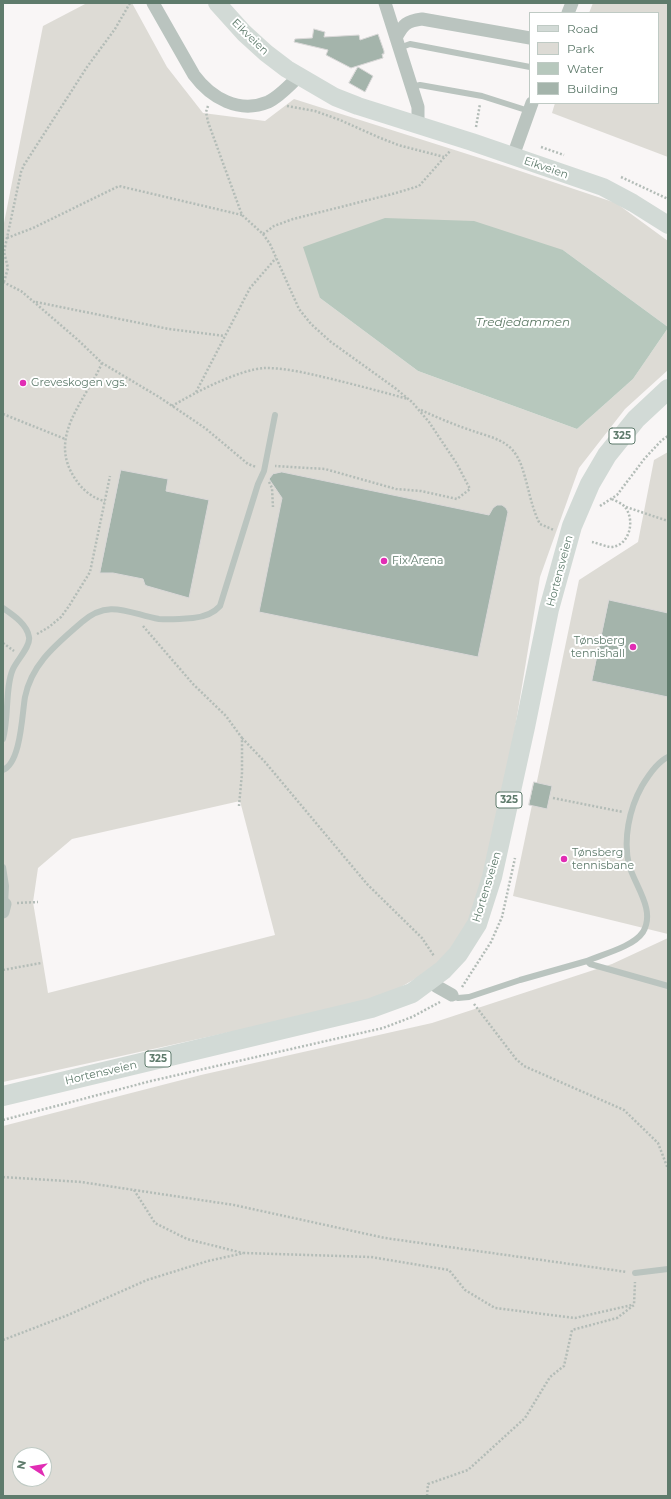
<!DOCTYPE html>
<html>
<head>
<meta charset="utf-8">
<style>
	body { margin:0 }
	#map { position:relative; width:671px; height:1499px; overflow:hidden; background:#f9f6f6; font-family:Montserrat,sans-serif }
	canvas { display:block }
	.frame { position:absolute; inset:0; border:4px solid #5f7b6c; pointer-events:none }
	.legend { position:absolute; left:529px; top:12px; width:130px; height:92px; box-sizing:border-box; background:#fff; border:1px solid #bfcac4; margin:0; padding:5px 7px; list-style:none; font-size:12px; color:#5f7b6c }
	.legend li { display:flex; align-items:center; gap:8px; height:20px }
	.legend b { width:20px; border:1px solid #bfcac4 }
	.north { position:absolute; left:12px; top:1447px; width:40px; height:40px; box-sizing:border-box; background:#fff; border:1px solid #bfcac4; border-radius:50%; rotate:282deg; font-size:11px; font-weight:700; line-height:16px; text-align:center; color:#5f7b6c }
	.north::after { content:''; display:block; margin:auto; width:14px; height:18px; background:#e12db4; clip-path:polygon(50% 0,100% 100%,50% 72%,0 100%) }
</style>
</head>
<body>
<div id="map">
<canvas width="671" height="1499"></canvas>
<div class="frame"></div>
<ul class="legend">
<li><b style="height:5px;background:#d2dad6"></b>Road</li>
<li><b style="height:11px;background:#dddbd5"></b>Park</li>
<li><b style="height:11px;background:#b7c8bd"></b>Water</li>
<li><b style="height:11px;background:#a4b4ab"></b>Building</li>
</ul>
<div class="north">N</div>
</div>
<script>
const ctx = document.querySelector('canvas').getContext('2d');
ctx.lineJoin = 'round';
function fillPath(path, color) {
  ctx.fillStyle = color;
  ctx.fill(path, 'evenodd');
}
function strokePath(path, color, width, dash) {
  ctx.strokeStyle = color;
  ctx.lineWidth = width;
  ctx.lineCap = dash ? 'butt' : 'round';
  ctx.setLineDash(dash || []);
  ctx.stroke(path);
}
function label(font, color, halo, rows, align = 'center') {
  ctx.font = font + ' Montserrat,sans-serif';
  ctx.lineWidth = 4;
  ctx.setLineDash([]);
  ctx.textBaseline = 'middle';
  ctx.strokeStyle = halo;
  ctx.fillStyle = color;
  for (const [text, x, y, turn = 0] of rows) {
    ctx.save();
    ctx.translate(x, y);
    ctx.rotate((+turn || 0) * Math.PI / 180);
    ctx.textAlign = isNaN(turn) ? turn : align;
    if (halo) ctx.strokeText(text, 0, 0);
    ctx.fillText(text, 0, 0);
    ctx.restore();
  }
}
const green = new Path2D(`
	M87 3H132L167 67 203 113 265 121 294 99 505 166 616 203 668 241V327L563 250 320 298 418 371 577 429 633 379 668 328V370L625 409 579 468 540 577 503 801 478 914 441 964 380 999 3 1082V228L43 26ZM240 801 275 935 48 993 33 902 38 868 72 839Z
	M593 3H668V157L552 113 555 103H658V13H589Z
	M668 452V934L513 896 579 580 638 542 654 460Z
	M668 938V1496H3V1126L201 1075 432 1023 612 964ZM20 1455H44V1479H20Z`);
const water = new Path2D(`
	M385 218 474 221 563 250 668 327V328L633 379 577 429 418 371 320 298 303 247Z`);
const building = new Path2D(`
	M314 29 325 32 324 37 359 35 360 40 378 34 384 51V54H382L383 58 351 68 326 55 328 50 294 42 295 39 312 38Z
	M358 67 373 76 365 92 349 83Z
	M121 470 168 479 166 491 209 500 189 598 147 586 145 585 143 579 113 573H100Z
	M282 472 489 515 493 508 497 505H502L506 508 508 512 478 657 259 612 282 498 269 479 273 474Z
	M609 600 668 613V697L592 681Z
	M534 782 552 786 547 809 529 805Z`);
const path = new Path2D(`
	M208 106 206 112 208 122 242 215 263 234 274 226 293 219 396 193 419 186 450 151
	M287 106 315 111 340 120 378 137 398 145 444 157
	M476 127 480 104
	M541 147 564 155
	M621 177 668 199
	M263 234 270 244 299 309 311 324 331 342 395 388 412 402 429 422 457 464 470 489 457 499 421 491 396 489 325 469 275 466
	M7 238 33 228 119 186 242 215
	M3 282 21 291 34 302 78 340 102 363 159 397 205 428 248 464 256 467
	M4 282 8 268 4 252 21 172 24 165 87 67 115 29 130 3
	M36 302 169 329 225 336
	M102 363C85 402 46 437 76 480 82 489 93 499 105 501
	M196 392 250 288 276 258
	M172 406C194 393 240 369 265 368 283 368 302 372 319 376 349 383 379 391 408 399
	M421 410C438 418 455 425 473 431 484 435 498 438 507 445 513 449 517 456 520 462 528 482 530 505 540 524L554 530
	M3 414 65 439
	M269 482 272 488 273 507
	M600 506 617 495 645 458 662 440 668 436
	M626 507 668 521
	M592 542C597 543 604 546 610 547 629 547 636 521 625 507 623 504 616 501 612 499
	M143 626 193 684 226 716 242 738V773L239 806
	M37 634 49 627 61 617 69 606 90 572 110 476
	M3 643 14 651
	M242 738 265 762 367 884 422 938 434 956
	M553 798 623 812
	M17 903 38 902
	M3 970 41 963
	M462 987 491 942 502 917 515 858
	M474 1004 516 1059 524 1066 624 1110 658 1143 668 1169
	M3 1120 151 1081 383 1028 412 1017 440 1002
	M3 1177 81 1182 234 1205 385 1238 627 1272
	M134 1190 155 1223 187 1239 243 1253
	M3 1340 68 1315 147 1280 208 1261 244 1253 371 1257 449 1270 465 1290 495 1308 575 1318 632 1305
	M427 1496 428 1484 468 1470 525 1418 550 1377 564 1366 572 1330 617 1318 634 1305 635 1282`);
const lane = new Path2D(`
	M399 48 410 44 530 67
	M411 87 420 85 482 96 529 111
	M3 608C13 615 27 624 29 637 31 646 17 660 13 669 5 686 9 718 3 739
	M3 770C21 763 22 714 25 697 32 663 57 644 82 622 109 598 130 614 159 619 171 620 182 619 193 618 203 617 213 614 220 606L258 484 264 471 275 415
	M3 867 6 886 5 904
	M587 961C603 954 633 947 643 932 656 910 635 886 629 865 623 840 629 809 642 786 648 776 657 762 668 757
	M452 995 458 998 469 997 520 980 587 961 590 964 668 986
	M635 1273 668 1269`);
const street = new Path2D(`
	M153 3 194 75C211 98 239 114 268 102 279 97 290 85 299 76
	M385 3 418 107V126
	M568 13 572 3
	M396 38C403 24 407 21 422 19L530 38
	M513 156 532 103
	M3 912 5 904
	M430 980 436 986 452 995`);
const secondary = new Path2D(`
	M217 3 244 33 266 53 287 69 335 97 358 106 472 142 603 187 633 203 668 225`);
const primary = new Path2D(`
	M3 1096 371 1008 412 993 443 970 458 954 477 924 492 877 525 727 549 609 572 526 590 484 607 455 636 419 668 389`);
const markers = [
	[23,383,4,"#e12db4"],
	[384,561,4,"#e12db4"],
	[633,647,4,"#e12db4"],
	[564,859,4,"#e12db4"]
];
const shields = [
	[622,436,26],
	[509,800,26],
	[158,1059,26]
];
const shieldNames = [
	["325",622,436],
	["325",509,800],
	["325",158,1059]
];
const streetNames = [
	["Eikveien",250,37,44],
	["Eikveien",546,168,19],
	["Hortensveien",560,571,-75],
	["Hortensveien",487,887,-73],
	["Hortensveien",101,1073,-13]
];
const poiNames = [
	["Greveskogen vgs.",31,383],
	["Fix Arena",392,561],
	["Tønsberg",625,641,"right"],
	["tennishall",625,654,"right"],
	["Tønsberg",572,853],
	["tennisbane",572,866]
];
const waterNames = [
	["Tredjedammen",523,322]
];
fillPath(green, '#dddbd5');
fillPath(water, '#b7c8bd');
fillPath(building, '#a4b4ab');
strokePath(building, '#dad8d8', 1);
strokePath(path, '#b3bcb7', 2.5, [2, 2]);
strokePath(lane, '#bac4bf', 6);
strokePath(street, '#bac4bf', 13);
strokePath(secondary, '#d2dad6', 18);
strokePath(primary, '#d2dad6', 20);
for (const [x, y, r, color] of markers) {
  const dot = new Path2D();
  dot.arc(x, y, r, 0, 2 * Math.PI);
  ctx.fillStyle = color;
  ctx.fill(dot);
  strokePath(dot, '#fff', 1.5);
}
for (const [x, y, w] of shields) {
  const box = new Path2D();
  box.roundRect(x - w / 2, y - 8, w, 16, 3);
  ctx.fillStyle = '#fff';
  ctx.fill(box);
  strokePath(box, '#5f7b6c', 1);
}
label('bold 10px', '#5f7b6c', null, shieldNames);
label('11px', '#5f7b6c', '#fff', streetNames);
label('11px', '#5f7b6c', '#fff', poiNames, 'left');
label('italic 12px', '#5f7b67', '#fff', waterNames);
</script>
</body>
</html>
